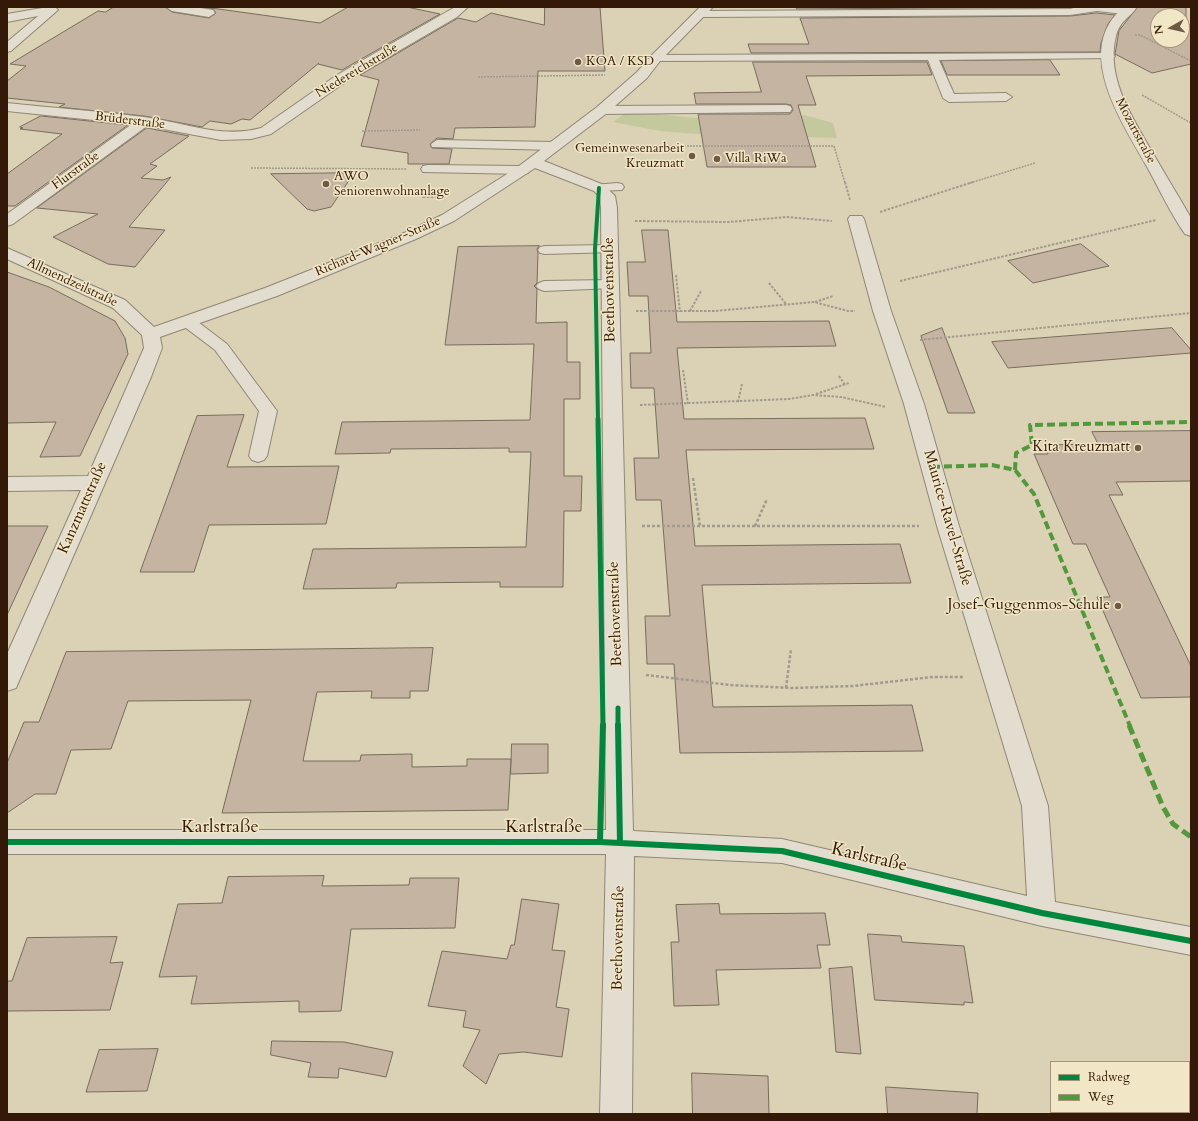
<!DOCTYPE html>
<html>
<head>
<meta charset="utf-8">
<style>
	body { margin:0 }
	#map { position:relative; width:1198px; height:1121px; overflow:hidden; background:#dbd1b5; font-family:Cardo,serif }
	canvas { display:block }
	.frame { position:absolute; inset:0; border:8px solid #341908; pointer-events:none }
	.legend { position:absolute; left:1050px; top:1061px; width:140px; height:52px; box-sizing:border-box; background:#f1e6c5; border:1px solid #a59479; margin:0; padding:5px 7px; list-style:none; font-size:12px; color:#341908 }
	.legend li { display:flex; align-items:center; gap:8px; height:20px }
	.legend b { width:20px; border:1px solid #a59479 }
	.north { position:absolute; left:1150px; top:8px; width:40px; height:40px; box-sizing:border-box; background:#f1e6c5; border:1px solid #a59479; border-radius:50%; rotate:262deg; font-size:11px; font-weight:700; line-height:16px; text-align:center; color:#341908 }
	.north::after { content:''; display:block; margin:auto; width:14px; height:18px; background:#6e5945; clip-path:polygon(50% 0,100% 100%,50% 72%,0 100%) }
</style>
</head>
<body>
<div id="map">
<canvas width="1198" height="1121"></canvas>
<div class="frame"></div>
<ul class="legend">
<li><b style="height:5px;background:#00873e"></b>Radweg</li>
<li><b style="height:5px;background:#51993a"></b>Weg</li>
</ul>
<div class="north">N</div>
</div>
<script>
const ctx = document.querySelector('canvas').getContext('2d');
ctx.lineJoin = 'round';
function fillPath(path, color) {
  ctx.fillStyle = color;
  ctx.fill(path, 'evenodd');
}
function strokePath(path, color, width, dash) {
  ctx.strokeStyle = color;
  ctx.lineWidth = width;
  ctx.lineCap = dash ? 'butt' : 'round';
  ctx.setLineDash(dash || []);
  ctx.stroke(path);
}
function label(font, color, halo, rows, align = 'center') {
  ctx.font = font + ' Cardo,serif';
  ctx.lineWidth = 3;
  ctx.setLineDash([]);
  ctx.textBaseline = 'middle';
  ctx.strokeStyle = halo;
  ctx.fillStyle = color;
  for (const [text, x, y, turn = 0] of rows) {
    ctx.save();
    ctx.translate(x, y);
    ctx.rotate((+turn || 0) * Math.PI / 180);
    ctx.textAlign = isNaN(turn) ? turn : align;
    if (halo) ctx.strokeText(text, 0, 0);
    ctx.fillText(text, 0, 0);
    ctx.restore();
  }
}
const green = new Path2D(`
	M648 113 694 118 730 115 763 122 804 115 833 123 837 138 696 134 660 131 613 122 624 114Z`);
const building = new Path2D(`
	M114 7H165L172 12 209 18 216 13 213 9 204 7 320 23 348 7H407L440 14 342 70 318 64 319 63 250 120 242 119 231 124 210 121 202 127 144 116 59 107 65 104 7 98V81L26 66 10 64 98 11 105 12Z
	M545 7H600L605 71H538L535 127 455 128 453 139 437 138 430 144 432 148 452 149 449 164H408V153L361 146 379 80 360 75 458 18 476 22 491 13 544 25Z
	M796 7H1072L797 9Z
	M1138 7H1186V23L1191 25V64L1152 73 1115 54 1119 31ZM1158 16H1182V40H1158Z
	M1097 13 1115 15 1108 24 1101 43 1100 52 751 53 748 44H809L800 18 1070 16Z
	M1050 60 1060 75H947L941 61Z
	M753 62H927L932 75 806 76 816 105H798L816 167H707L698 114H790L793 110 791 105 786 104H696L694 93 761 92Z
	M41 116 128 125 15 206H7V174L62 134 20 129 23 128 20 127Z
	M147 128 189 136 150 164 157 166 141 178 163 180 171 177 129 227 165 230 135 267 108 264 53 237 98 214 37 208Z
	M354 173 331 207 314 211 307 209 271 174Z
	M642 230H668L677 322 829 321 836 346 677 348 684 419 865 418 874 449 686 450 695 546 900 544 911 583 702 585 713 707 912 705 923 751 680 753 674 664H647L645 616H670L661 500H636L634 458H659L654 388H631L630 353H651L648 296H629L627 262H645Z
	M1081 244 1109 266 1033 283 1008 261Z
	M539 246 537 249 538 253 537 283 534 286 537 289 536 323 567 322V362H580V399H564V476H582L581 511H564L563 587H500V582L397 583 396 588 303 589 313 549 526 547 531 452H509V448L391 449 390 453 335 454 342 422 530 420 534 344 445 345 458 247Z
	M7 272 49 287 115 321 125 338 128 354 80 456 40 457 56 422 7 423Z
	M942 328 975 413H948L921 336Z
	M1172 328 1191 350V353L1008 368 992 342Z
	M244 415 227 467 339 466 326 524 209 525 194 572H140L197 416Z
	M1191 431V481L1116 482 1123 495H1109L1191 666V697L1141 698 1097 597H1110L1086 544H1073L1034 454H1048L1044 445 1098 444 1092 432Z
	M7 526H48L7 615Z
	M433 648 428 691H410V698H371L372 691 317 692 303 761H360L361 755 412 754V767L467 766V759H511L508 810 222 813 251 700 128 701 111 749 71 750 56 794H35L7 813V763L24 722H39L66 652Z
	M512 744H548V773L511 774Z
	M324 876 322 886 409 885 410 878H459L455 928 351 929 341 1011 299 1012V1001L191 1004 197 976 159 977 178 904 222 903 228 877Z
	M522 899 559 904 552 950 565 951 556 1007 569 1009 562 1057 524 1052 499 1054 486 1084 463 1066 480 1030 463 1027 466 1011 428 1006 442 951 507 959 511 945H514Z
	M719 904 720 914 825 913 830 945H817L821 968 716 970 719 1005 674 1006 671 942H679L676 905Z
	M868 934 901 936 902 942 964 946 973 1003 964 1002V1005L875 1000Z
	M117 937 110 963 123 962 110 1010 7 1011V981H12L27 938Z
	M852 967 861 1054 836 1052 829 969Z
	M272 1041 344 1042 393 1052 386 1077 339 1068 338 1078 308 1077 311 1063 271 1055Z
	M158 1049 147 1091 86 1092 99 1050Z
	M692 1073 768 1076 769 1114H693Z
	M886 1087 978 1093 977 1114H888Z`);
const pathFar2 = new Path2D(`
	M1135 35H1140L1191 61
	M478 77 605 75
	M1142 95 1191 123
	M362 131 420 130
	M594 146H834L845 183
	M251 168 407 169
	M970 183 1035 163`);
const pathFar1 = new Path2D(`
	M845 182 850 200
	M425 189 423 197H436
	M880 212 973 182
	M635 221 729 222 787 217 832 221
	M676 275 680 312
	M900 281 1156 220
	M769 283 786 304
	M815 302 833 296
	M636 311H715L814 302 848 311H855
	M690 311 701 291
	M920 340 1191 313
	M683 370 688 404
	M839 376 845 385
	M816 394 849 383
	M738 402 742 384
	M640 405 789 399 813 395 841 397 886 407`);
const path = new Path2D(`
	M693 478 700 526
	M642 526H919
	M755 526 767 499
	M646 675 730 685 792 688 853 686 932 677H964
	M786 688 791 649`);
const lane = new Path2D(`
	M1077 7H1120L1128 9 1129 11 1124 14 1097 11 1070 15 701 17 696 14 701 11 1070 9Z
	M1109 53 1115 56 1113 58 939 60 954 94 1006 93 1012 97 1006 101 949 102 943 98 928 60 656 61 650 58 656 55Z
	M786 105 790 106 792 109 790 112 602 114 596 110 602 106Z
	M437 140 555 142 562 146 555 150 432 147 431 144Z
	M428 165 523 166 528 167 530 170 528 173 523 174 423 172 421 169 423 166Z
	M617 183 622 184 624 187 622 190 594 191 592 188 594 185Z
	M609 245 614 246 616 249 614 252 545 254 540 253 538 250 540 247 545 246Z
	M609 280 614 282 617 285 614 288 544 291 539 289 536 286 539 283 544 281Z
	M188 317 194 319 227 344 277 411 267 456 264 460 258 462 252 460 249 456 259 411 215 350 182 325 180 322 182 319Z`);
const street = new Path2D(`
	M48 7 56 8 58 10 11 51 7 52V42L38 16 7 22V14Z
	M166 7H194L213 10 215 13 209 17 172 11Z
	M455 7H468L457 17 347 81 271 134 251 139 221 140 147 126 13 224 7 226V214L132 124 7 111V103C53 108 98 111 144 117 183 122 221 139 261 128L337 75Z
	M700 7H713L660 61 647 78 607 113 544 161 604 185 615 196 617 208 633 831 782 839 1027 896 1022 806 937 526 904 404 873 311 848 219 850 216H862L864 219 891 311 924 404 959 526 1048 806 1055 902 1191 927V955L1042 926 782 863 634 856 632 1114H600L606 854H7V830H606L601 208 600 197 594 191 535 168 454 221 416 239 277 296 160 337 162 348 151 377 19 681 16 688 7 691V654L81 490 7 491V477L88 476 144 348 142 335 113 308 7 259V248L125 300 154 327 265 288 404 233 442 215 515 169 597 107 637 72 652 55Z
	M1124 7H1137C1129 19 1121 19 1116 36 1105 79 1134 120 1154 155 1166 176 1179 197 1191 218V236L1185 234C1170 213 1159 188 1146 165 1122 122 1072 49 1124 7Z`);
const quietFar1 = new Path2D(`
	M932 467 992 465 1015 470 1034 494 1130 726
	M1015 470 1016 453 1032 445 1030 425 1191 422`);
const quiet = new Path2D(`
	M1129 725 1163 807 1173 824 1191 837`);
const cyclewayFar2 = new Path2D(`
	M598 420 595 249 599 188`);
const cyclewayFar1 = new Path2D(`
	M598 419 603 726
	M618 708V726`);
const cycleway = new Path2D(`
	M618 725 620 843
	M7 842H600L782 851 1042 913 1191 941
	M600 842 603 725`);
const markers = [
	[578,62,4,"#6e5945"],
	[692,156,4,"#6e5945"],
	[717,159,4,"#6e5945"],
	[326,184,4,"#6e5945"],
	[1138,448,4,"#6e5945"],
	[1118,606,4,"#6e5945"]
];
const farPoinames = [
	["KOA / KSD",586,62],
	["Gemeinwesenarbeit",684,149,"right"],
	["Kreuzmatt",684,164,"right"],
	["Villa RiWa",725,159],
	["AWO",334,177],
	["Seniorenwohnanlage",334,192]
];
const farStreetnames = [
	["Niedereichstraße",357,71,-31],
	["Brüderstraße",130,121,7],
	["Mozartstraße",1135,131,62],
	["Flurstraße",76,171,-36],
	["Richard-Wagner-Straße",378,247,-23],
	["Allmendzeilstraße",72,283,25]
];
const streetNames = [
	["Beethovenstraße",610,290,-91],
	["Kanzmattstraße",83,508,-66],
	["Maurice-Ravel-Straße",947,518,74],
	["Beethovenstraße",616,614,-92],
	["Beethovenstraße",619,938,-89]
];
const poiNames = [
	["Kita Kreuzmatt",1130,448],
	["Josef-Guggenmos-Schule",1110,606]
];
const nearStreetnames = [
	["Karlstraße",220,828],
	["Karlstraße",544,828],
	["Karlstraße",869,858,13]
];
fillPath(green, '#c4c89d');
fillPath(building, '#c4b4a1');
strokePath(building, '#776d5e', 1);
strokePath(lane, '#908675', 2);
strokePath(street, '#908675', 2);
strokePath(pathFar2, '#a19b8e', 1.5, [2, 1]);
strokePath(pathFar1, '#a19b8e', 2, [2.5, 1.5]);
strokePath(path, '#a19b8e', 2.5, [3, 2]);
fillPath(lane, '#e2ddce');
fillPath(street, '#e2ddce');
strokePath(quietFar1, '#51993a', 4, [8, 4]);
strokePath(quiet, '#51993a', 5, [10, 5]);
strokePath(cyclewayFar2, '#00873e', 4);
strokePath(cyclewayFar1, '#00873e', 5);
strokePath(cycleway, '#00873e', 6);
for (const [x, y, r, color] of markers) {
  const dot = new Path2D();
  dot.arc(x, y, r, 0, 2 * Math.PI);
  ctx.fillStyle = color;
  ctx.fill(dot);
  strokePath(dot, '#f1e6c5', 1.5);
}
label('13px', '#341908', '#f1e6c5', farPoinames, 'left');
label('13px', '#341908', '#f1e6c5', farStreetnames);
label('15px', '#341908', '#f1e6c5', streetNames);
label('15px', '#341908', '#f1e6c5', poiNames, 'right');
label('18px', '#341908', '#f1e6c5', nearStreetnames);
</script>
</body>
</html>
